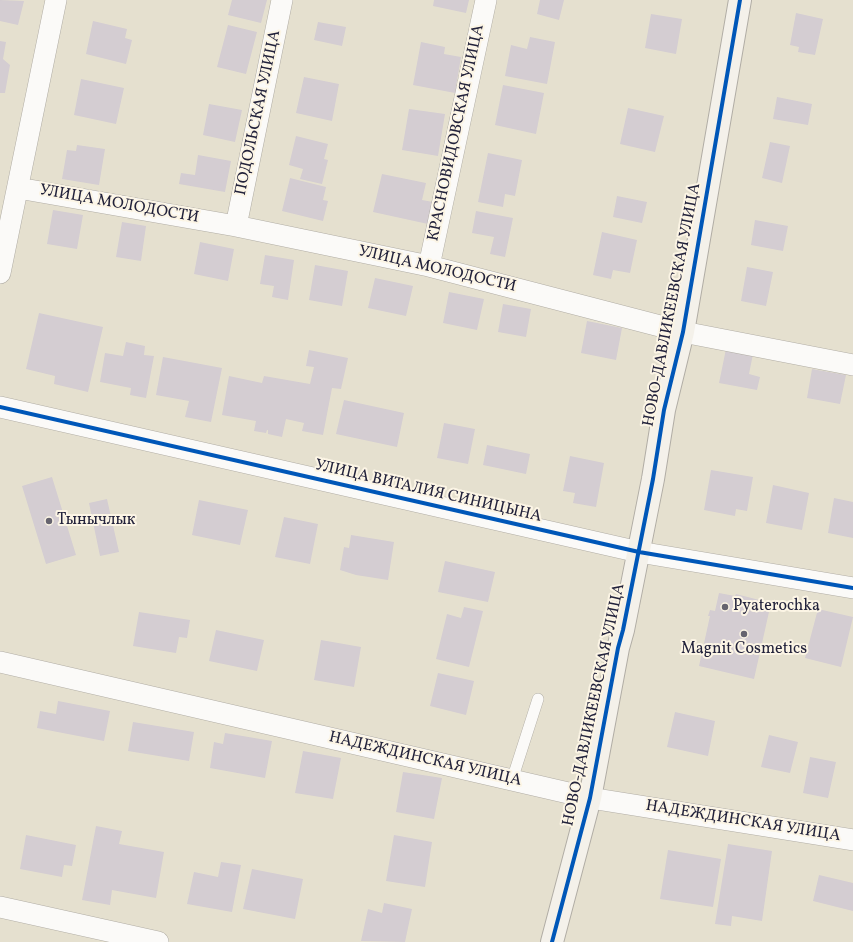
<!DOCTYPE html>
<html>
<head>
<meta charset="utf-8">
<style>
	body { margin:0 }
	canvas { display:block; background:#e5e0cf }
</style>
</head>
<body>
<canvas width="853" height="942"></canvas>
<script>
const ctx = document.querySelector('canvas').getContext('2d');
ctx.lineJoin = 'round';
function fillPath(path, color) {
  ctx.fillStyle = color;
  ctx.fill(path, 'evenodd');
}
function strokePath(path, color, width, dash) {
  ctx.strokeStyle = color;
  ctx.lineWidth = width;
  ctx.lineCap = dash ? 'butt' : 'round';
  ctx.setLineDash(dash || []);
  ctx.stroke(path);
}
function label(font, color, halo, rows, align = 'center') {
  ctx.font = font + ' Vollkorn,serif';
  ctx.lineWidth = 4;
  ctx.setLineDash([]);
  ctx.textBaseline = 'middle';
  ctx.strokeStyle = halo;
  ctx.fillStyle = color;
  for (const [text, x, y, turn = 0] of rows) {
    ctx.save();
    ctx.translate(x, y);
    ctx.rotate((+turn || 0) * Math.PI / 180);
    ctx.textAlign = isNaN(turn) ? turn : align;
    if (halo) ctx.strokeText(text, 0, 0);
    ctx.fillText(text, 0, 0);
    ctx.restore();
  }
}
const building = new Path2D(`
	M0 0 24 1 18 25 0 21Z
	M232 0H267L261 23 228 15Z
	M434 0H469L466 13 433 6Z
	M540 0H564L559 20 537 14Z
	M796 13 823 19 815 55 798 52 799 47 790 45Z
	M651 14 682 19 676 54 645 48Z
	M93 21 127 29 125 38 132 40 126 64 86 54Z
	M318 22 346 27 342 46 314 40Z
	M228 25 257 32 246 74 217 67Z
	M530 37 555 42 547 84 505 76 511 45 527 49Z
	M0 41 6 42 3 59 10 65 5 93H0Z
	M421 42 445 47 444 54 461 57 455 93 413 85Z
	M304 77 339 84 332 121 296 113Z
	M81 79 124 88 116 124 74 115Z
	M503 85 544 93 536 134 495 125Z
	M777 97 812 104 808 125 773 119Z
	M209 104 242 110 235 142 203 135Z
	M628 108 664 116 655 152 620 144Z
	M409 109 445 114 438 156 402 150Z
	M296 136 328 144 324 159 328 160 322 184 300 179 303 169 289 165Z
	M770 142 790 146 782 183 762 178Z
	M77 145 105 149 99 185 62 179 67 150 76 151Z
	M488 153 522 160 515 196 505 194 503 207 478 202Z
	M198 155 231 161 225 192 179 184 181 173 195 175Z
	M382 174 426 183 422 200 433 202 428 224 373 212Z
	M290 178 326 187 323 200 328 201 323 221 282 211Z
	M617 196 647 202 642 223 613 217Z
	M53 210 83 215 77 249 47 244Z
	M476 211 513 218 505 257 490 254 494 237 472 233Z
	M755 220 788 226 783 251 751 245Z
	M122 222 146 226 141 261 116 257Z
	M602 232 637 240 630 273 613 270 611 279 593 275Z
	M200 242 234 249 228 281 194 274Z
	M265 255 294 260 288 300 272 297 274 286 260 284Z
	M315 265 348 271 342 306 309 300Z
	M747 267 773 272 766 306 741 301Z
	M375 278 413 286 406 316 368 308Z
	M449 292 484 299 477 330 443 323Z
	M503 304 531 309 526 337 498 332Z
	M39 313 103 327 88 392 54 384 55 376 26 369Z
	M587 321 622 328 616 360 581 353Z
	M126 342 145 346 144 355 154 356 146 398 130 395 131 388 100 382 105 353 123 356Z
	M726 349 753 354 749 374 760 377 757 390 719 383Z
	M309 350 348 358 341 389 332 388 323 435 302 431 304 423 286 419 282 437 268 434V430H267L266 433 254 431 256 421 222 415 229 376 262 383 264 376 310 384 314 367 306 366Z
	M163 357 222 368 211 422 185 417 189 401 156 395Z
	M812 369 846 375 840 404 807 398Z
	M344 400 404 413 397 447 336 434Z
	M444 423 475 429 468 464 437 458Z
	M487 445 530 454 526 474 483 465Z
	M570 456 604 463 596 507 573 503 575 493 563 491Z
	M711 470 753 477 747 511 736 509 735 516 704 510Z
	M52 477 76 555 46 564 22 486Z
	M773 485 809 493 802 530 766 523Z
	M834 498 853 502V538L828 533Z
	M107 499 119 552 100 556 89 503Z
	M199 500 248 510 240 545 192 535Z
	M284 517 318 524 310 564 275 557Z
	M351 535 394 542 388 580 356 575 340 570 344 547 349 548Z
	M445 561 495 572 488 602 438 592Z
	M719 593 735 596 736 594 771 603 754 679 699 666 710 616H708L710 610 715 611Z
	M464 607 483 611 469 667 436 659 447 614 461 618Z
	M818 609 853 617 841 667 805 658Z
	M139 612 190 620 187 638 179 637 176 653 133 646Z
	M216 630 264 640 257 671 209 661Z
	M321 640 361 647 354 687 314 680Z
	M438 673 474 681 466 715 430 706Z
	M58 701 110 711 104 741 37 728 40 711 56 714Z
	M675 712 715 721 708 756 667 747Z
	M133 722 194 732 189 761 128 751Z
	M225 733 272 741 265 778 210 768 214 742 223 744Z
	M769 735 798 742 790 773 761 767Z
	M303 751 341 758 333 799 295 793Z
	M810 757 836 762 828 798 803 793Z
	M403 772 442 778 434 819 396 812Z
	M96 826 122 831 119 844 164 852 156 898 112 890 110 905 82 900Z
	M26 835 76 845 72 866 64 865 62 877 20 869Z
	M394 835 432 842 425 887 386 881Z
	M728 844 772 851 762 921 732 916 731 926 715 924Z
	M668 850 721 859 713 907 660 899Z
	M221 862 241 865 232 912 187 904 194 872 218 877Z
	M252 869 303 879 295 919 243 909Z
	M819 875 853 883V911L813 901Z
	M384 903 412 909 405 942 361 941 368 909 382 913Z`);
const lane = new Path2D(`
	M512 780 538 699`);
const street = new Path2D(`
	M18 188 236 226 429 266 683 332 853 365
	M236 226 282 0
	M429 266 486 0
	M0 273 56 0
	M0 407 639 552 853 588
	M0 662 590 798 853 840
	M0 907 158 942`);
const secondary = new Path2D(`
	M552 942 590 798 618 648 623 630 653 479 664 410 683 332 740 0`);
const cycleway = new Path2D(`
	M0 407 639 552 853 588
	M552 942 590 798 618 648 623 630 653 479 664 410 683 332 740 0`);
const markers = [
	[49,521,4,"#66646f"],
	[725,607,4,"#66646f"],
	[744,634,4,"#66646f"]
];
const streetNames = [
	["ПОДОЛЬСКАЯ УЛИЦА",259,113,-78],
	["КРАСНОВИДОВСКАЯ УЛИЦА",457,133,-78],
	["УЛИЦА МОЛОДОСТИ",119,205,10],
	["УЛИЦА МОЛОДОСТИ",437,270,13],
	["НОВО-ДАВЛИКЕЕВСКАЯ УЛИЦА",673,305,-79],
	["УЛИЦА ВИТАЛИЯ СИНИЦЫНА",428,492,13],
	["НОВО-ДАВЛИКЕЕВСКАЯ УЛИЦА",595,705,-78],
	["НАДЕЖДИНСКАЯ УЛИЦА",425,760,13],
	["НАДЕЖДИНСКАЯ УЛИЦА",743,822,9]
];
const poiNames = [
	["Тынычлык",57,521],
	["Pyaterochka",733,607],
	["Magnit Cosmetics",744,650,"center"]
];
fillPath(building, '#d4cdd2');
strokePath(lane, '#b1ada5', 12);
strokePath(street, '#b1ada5', 22);
strokePath(secondary, '#b1ada5', 24);
strokePath(lane, '#fbfaf8', 11);
strokePath(street, '#fbfaf8', 21);
strokePath(secondary, '#f4f1ea', 22);
strokePath(cycleway, '#0057b8', 4);
for (const [x, y, r, color] of markers) {
  const dot = new Path2D();
  dot.arc(x, y, r, 0, 2 * Math.PI);
  ctx.fillStyle = color;
  ctx.fill(dot);
  strokePath(dot, '#fcf5e5', 1.5);
}
label('16px', '#22223b', '#fcf5e5', streetNames);
label('16px', '#22223b', '#fcf5e5', poiNames, 'left');
</script>
</body>
</html>
